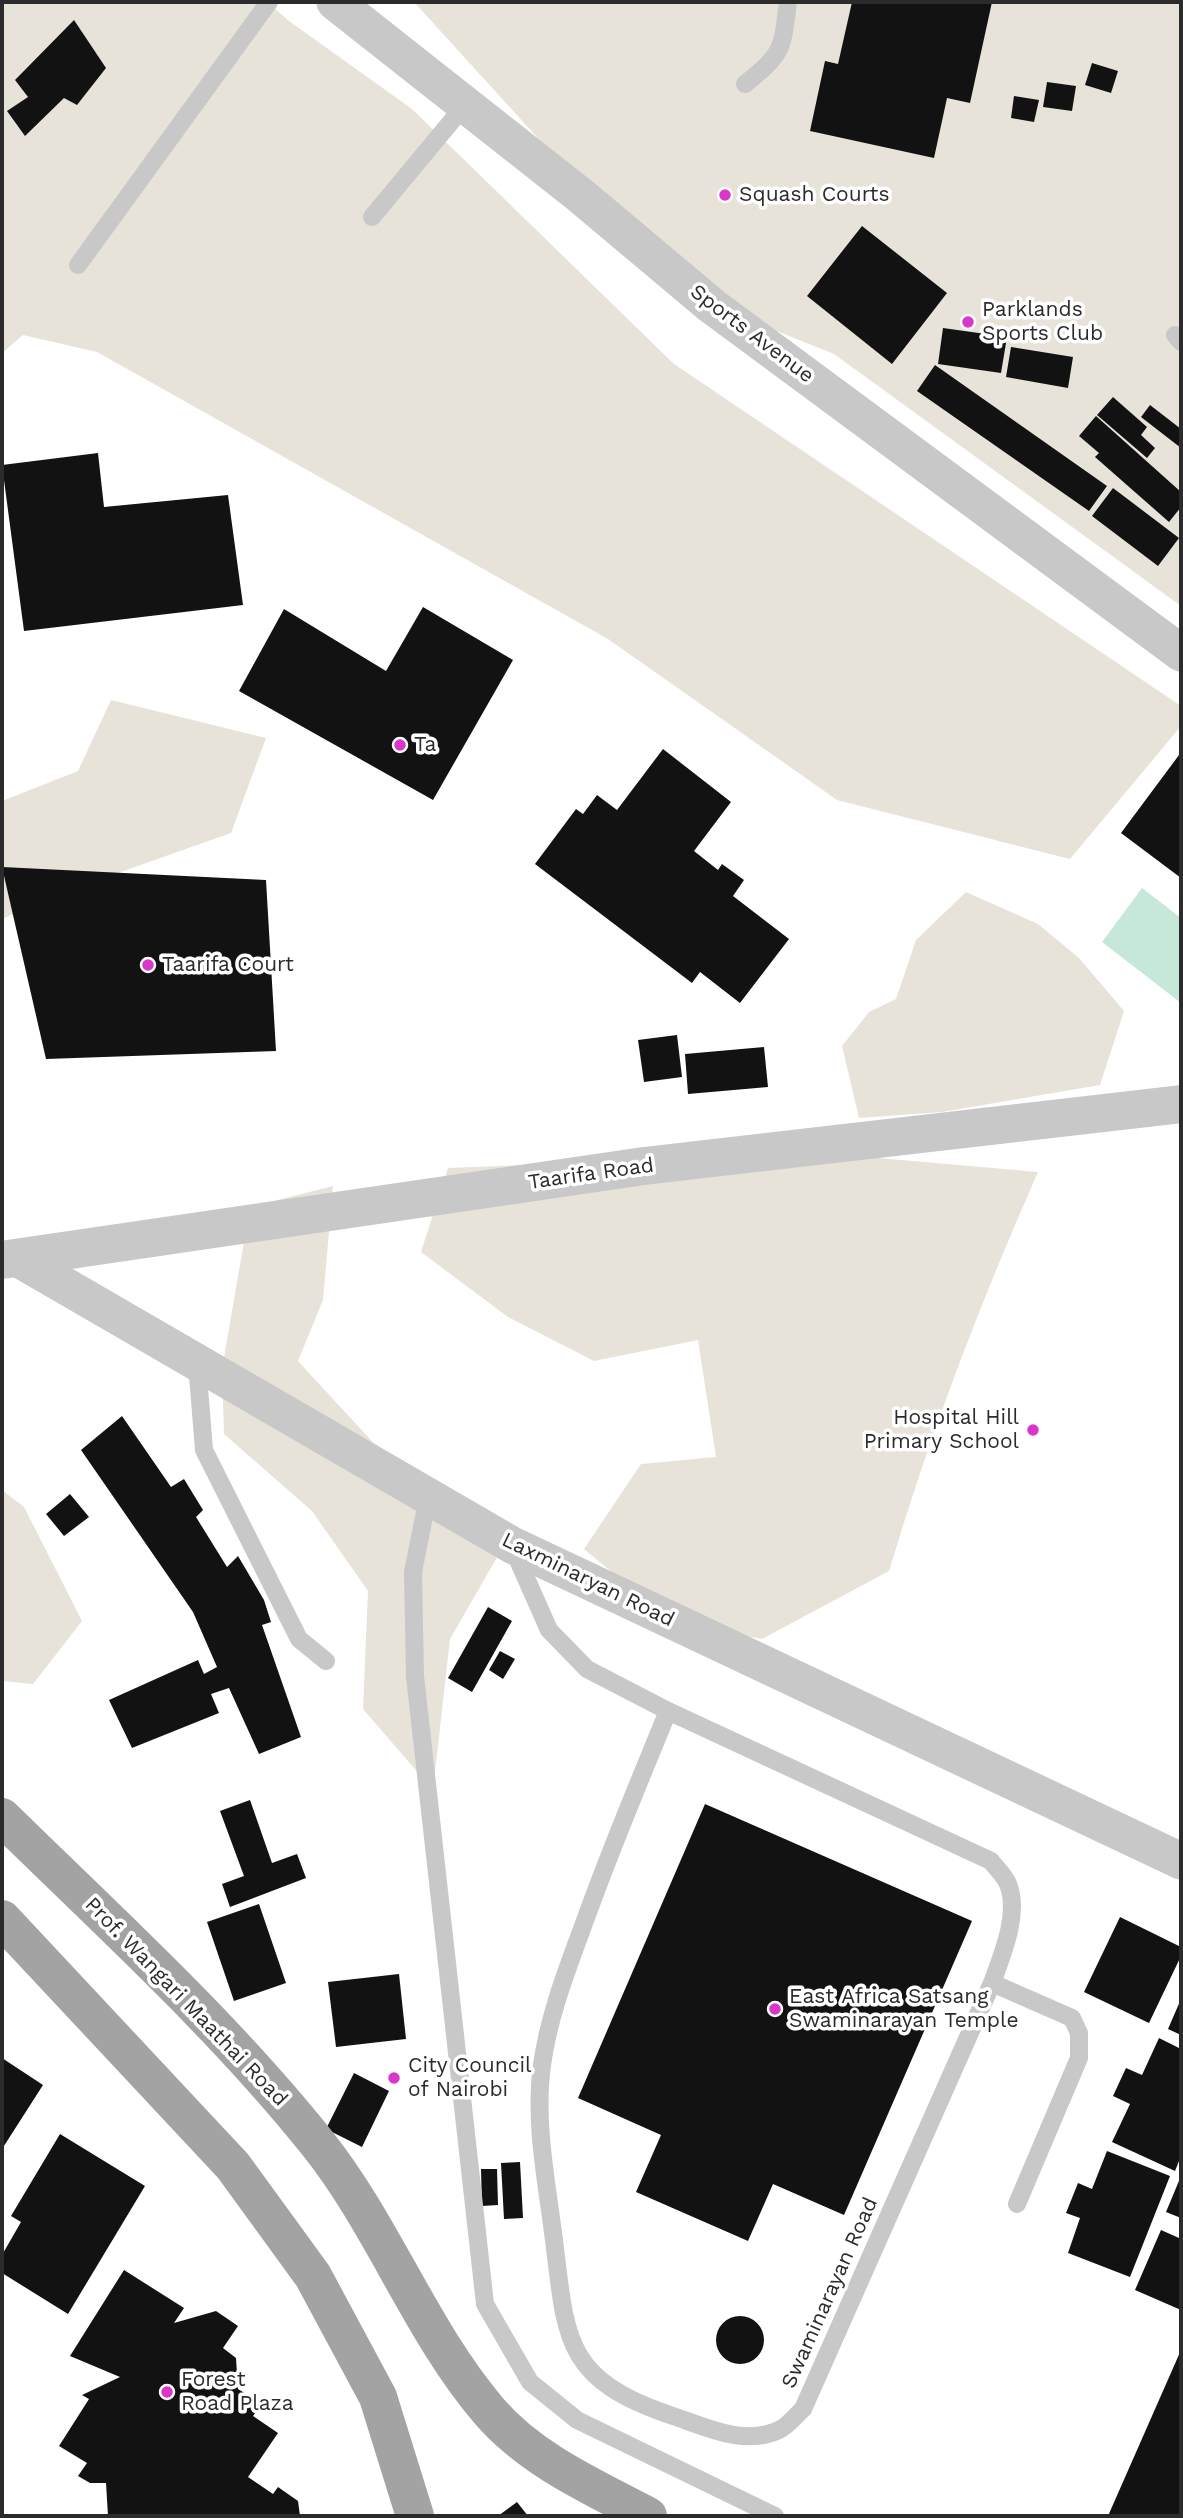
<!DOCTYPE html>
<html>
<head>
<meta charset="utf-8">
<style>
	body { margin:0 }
	#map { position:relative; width:1183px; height:2518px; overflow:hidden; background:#fff; font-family:"Work Sans",sans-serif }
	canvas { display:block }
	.frame { position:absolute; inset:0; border:4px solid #2b2b2b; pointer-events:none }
</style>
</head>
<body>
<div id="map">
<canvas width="1183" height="2518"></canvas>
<div class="frame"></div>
</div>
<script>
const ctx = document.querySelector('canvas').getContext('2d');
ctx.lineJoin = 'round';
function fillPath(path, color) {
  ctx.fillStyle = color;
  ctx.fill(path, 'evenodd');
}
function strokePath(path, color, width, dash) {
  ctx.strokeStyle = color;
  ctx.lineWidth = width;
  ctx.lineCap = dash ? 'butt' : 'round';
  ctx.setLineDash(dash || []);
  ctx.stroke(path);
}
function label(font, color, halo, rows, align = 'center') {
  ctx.font = font + ' "Work Sans",sans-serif';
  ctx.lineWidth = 7;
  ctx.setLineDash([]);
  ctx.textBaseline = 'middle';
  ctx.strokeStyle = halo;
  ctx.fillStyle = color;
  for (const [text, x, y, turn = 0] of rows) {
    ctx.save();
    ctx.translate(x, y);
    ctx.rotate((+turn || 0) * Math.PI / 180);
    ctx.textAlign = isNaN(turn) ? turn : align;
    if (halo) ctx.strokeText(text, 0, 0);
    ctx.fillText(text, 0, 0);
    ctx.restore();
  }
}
const green = new Path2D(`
	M2 2H267L289 21 412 109 674 364 1181 706V726L1070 859 837 800 608 639 97 352 23 335 2 353Z
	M414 2H1181V606L834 354 677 291Z
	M111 700 266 738 231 833 64 892 2 919V801L78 771Z
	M966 892 1038 924 1079 958 1124 1011 1100 1085 942 1112 859 1118 842 1046 869 1012 896 999 916 940Z
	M719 1144 1038 1172C980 1303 930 1434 889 1571L762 1639 672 1622 584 1549 641 1464 716 1457 698 1340 594 1361 508 1317 421 1252 448 1168 603 1162Z
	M333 1186 323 1300 298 1361 381 1451 507 1540 450 1639 433 1790 363 1709 368 1591 312 1511 224 1434 222 1369 250 1207Z
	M2 1490 24 1507 82 1621 33 1684 2 1681Z`);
const water = new Path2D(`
	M1142 888 1181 918V1003L1102 942Z`);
const building = new Path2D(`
	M852 2H992L970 103 947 98 934 158 810 131 825 61 838 64Z
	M74 20 106 68 77 105 64 98 25 136 7 111 28 97 15 80Z
	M1092 63 1118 71 1111 93 1085 85Z
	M1047 82 1076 86 1072 111 1043 107Z
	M1014 96 1039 100 1034 122 1011 118Z
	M862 226 947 293 892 364 807 296Z
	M943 328 1007 337 1001 373 938 364Z
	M1011 347 1073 357 1068 388 1006 377Z
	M935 365 1107 486 1089 511 917 391Z
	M1113 397 1147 427 1141 435 1155 448 1147 458 1097 415Z
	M1150 405 1181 429V448L1141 417Z
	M1096 416 1181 492V507L1169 522 1095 457 1099 453 1079 436Z
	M98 453 104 507 228 495 243 605 24 631 2 465Z
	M1113 488 1179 538 1158 566 1092 516Z
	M423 607 513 660 433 800 239 691 284 609 386 671Z
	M663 749 731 802 694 851 718 870 722 864 744 880 733 896 789 939 740 1003 700 972 692 983 535 864 576 809 583 814 597 795 617 810Z
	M1179 755 1181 757V878L1121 833Z
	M2 867 266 880 276 1051 46 1059Z
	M677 1035 682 1077 644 1082 638 1040Z
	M764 1047 768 1087 688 1094 685 1054Z
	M122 1416 171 1487 184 1479 203 1510 196 1517 227 1567 238 1556 264 1600 271 1622 262 1625 301 1737 259 1754 229 1688 211 1694 219 1713 132 1748 109 1700 198 1660 204 1674 217 1667 193 1612 81 1450Z
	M70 1494 89 1517 64 1536 46 1514Z
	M488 1607 512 1621 472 1692 448 1678Z
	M500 1651 515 1659 503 1679 489 1670Z
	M250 1800 272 1863 297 1854 306 1878 230 1907 222 1884 244 1876 220 1811Z
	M705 1804 972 1921 844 2215 773 2184 748 2241 636 2192 661 2135 578 2098Z
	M259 1904 286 1983 234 2001 207 1922Z
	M1120 1917 1181 1947V1956L1149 2023 1084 1992Z
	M399 1974 406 2039 336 2047 328 1982Z
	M1181 1999V2035L1168 2029Z
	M1159 2038 1181 2049V2156L1175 2171 1112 2142 1130 2104 1113 2096 1126 2068 1142 2075Z
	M2 2058 43 2085 2 2149Z
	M354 2073 389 2091 362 2147 326 2129Z
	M60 2134 145 2186 68 2314 2 2273V2255L21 2222 11 2216Z
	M1107 2151 1170 2176 1130 2277 1068 2253 1080 2218 1066 2213 1078 2183 1092 2189Z
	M520 2162 523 2218 504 2219 501 2163Z
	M481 2169H497L498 2205 482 2206Z
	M1181 2176V2218L1166 2212Z
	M1161 2230 1179 2238 1181 2232V2310L1135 2290Z
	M124 2270 184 2308 174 2323 216 2311 238 2326 223 2348 236 2358 238 2389 262 2404 253 2416 278 2433 248 2477 273 2494 278 2487 298 2501 300 2516H108L106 2483H90L78 2476 87 2463 59 2446 89 2399 82 2395 120 2377 70 2356Z
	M716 2340a24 24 0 1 1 48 0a24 24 0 1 1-48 0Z
	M1181 2350V2516H1108Z
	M517 2502 528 2516H498Z`);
const service = new Path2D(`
	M745 84C783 53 782 51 788 2
	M372 217 465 105
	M78 265 269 2
	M1175 335 1181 342
	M197 1363 204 1450 299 1639 326 1661
	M428 1497 413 1572 415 1676 485 2304 530 2382 577 2420 775 2516
	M514 1551 549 1630 587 1669 668 1711 991 1861C996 1868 1005 1876 1008 1884 1020 1914 1002 1955 992 1983L803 2409C796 2415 788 2426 779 2430 743 2447 702 2425 667 2414 564 2378 566 2338 554 2240 547 2183 534 2123 542 2065 549 2014 568 1967 586 1918 611 1848 640 1780 668 1711
	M992 1983 1072 2018 1079 2033V2058L1017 2204`);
const minor = new Path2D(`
	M335 2 581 196 712 306 1181 653
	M17 1258 512 1545 1181 1861`);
const tertiary = new Path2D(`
	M2 1260 644 1166 1181 1104`);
const primary = new Path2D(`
	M2 1817C110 1923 223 2025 318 2144 384 2227 420 2330 489 2411 531 2460 593 2487 648 2516
	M2 1919 233 2166 313 2276 378 2397 415 2516`);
const markers = [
	[725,195,7,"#d937c9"],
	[968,322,7,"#d937c9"],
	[400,745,7,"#d937c9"],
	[148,965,7,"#d937c9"],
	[1033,1430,7,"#d937c9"],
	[775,2009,7,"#d937c9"],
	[394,2078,7,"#d937c9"],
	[167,2392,7,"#d937c9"]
];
const poiNames = [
	["Squash Courts",739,195],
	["Parklands",982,310],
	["Sports Club",982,334],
	["Ta",414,745],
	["Taarifa Court",162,965],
	["Hospital Hill",1019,1418,"right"],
	["Primary School",1019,1442,"right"],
	["East Africa Satsang",789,1997],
	["Swaminarayan Temple",789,2021],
	["City Council",408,2066],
	["of Nairobi",408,2090],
	["Forest",181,2380],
	["Road Plaza",181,2404]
];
const streetNames = [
	["Sports Avenue",752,334,37],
	["Taarifa Road",591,1174,-8],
	["Laxminaryan Road",588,1580,26],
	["Prof. Wangari Maathai Road",186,2002,46],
	["Swaminarayan Road",830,2293,-66]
];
fillPath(green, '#e8e3d9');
fillPath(water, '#c6e8d9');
fillPath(building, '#121212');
strokePath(service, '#c8c8c8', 18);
strokePath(minor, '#c8c8c8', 37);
strokePath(tertiary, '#c8c8c8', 38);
strokePath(primary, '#a3a3a3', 38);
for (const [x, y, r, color] of markers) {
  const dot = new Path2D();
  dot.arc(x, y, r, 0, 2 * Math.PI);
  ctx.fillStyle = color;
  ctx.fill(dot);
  strokePath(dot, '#fff', 2.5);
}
label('21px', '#2b2b2b', '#fff', poiNames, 'left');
label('21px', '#2b2b2b', '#fff', streetNames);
</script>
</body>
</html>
